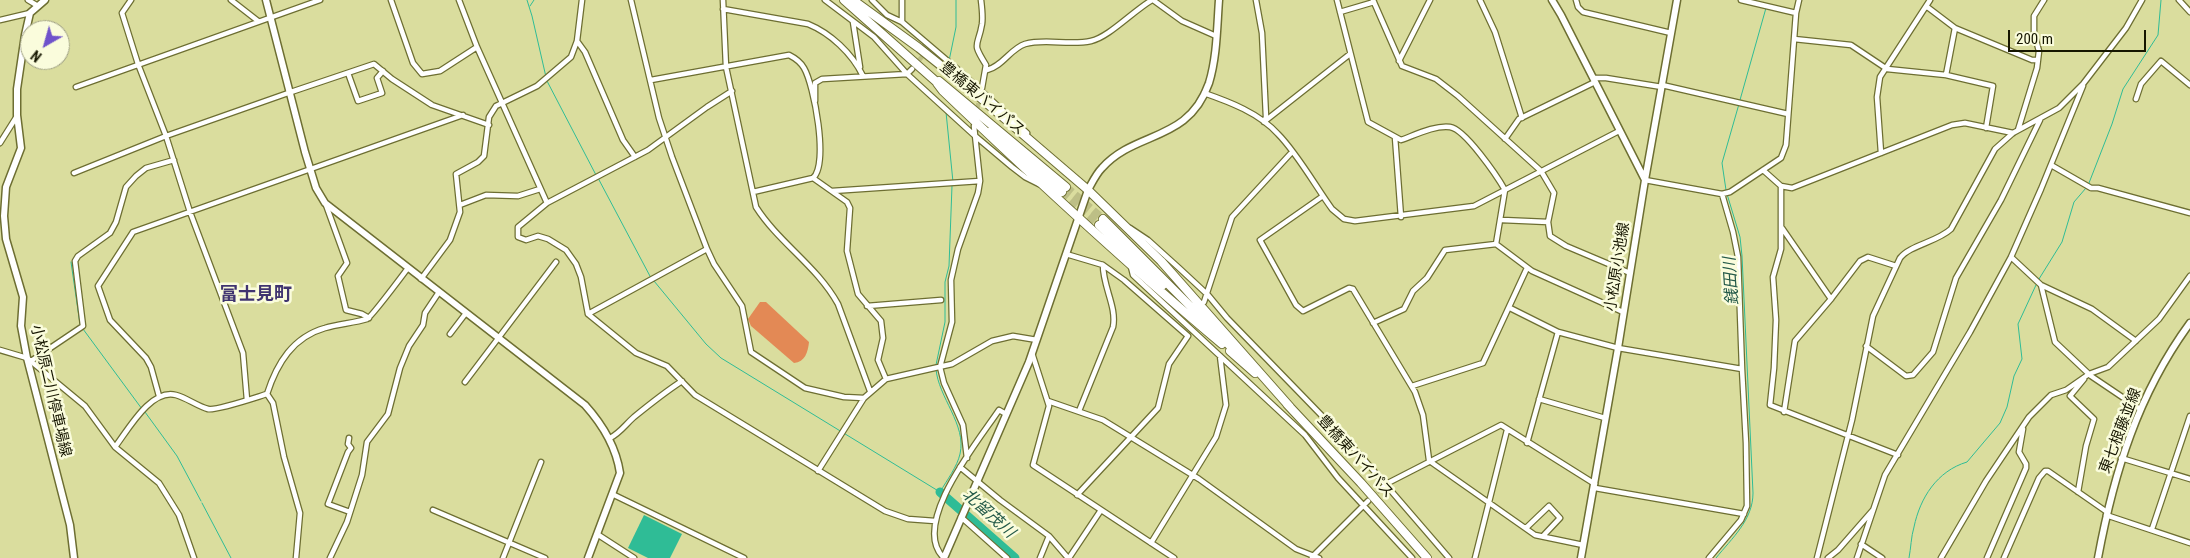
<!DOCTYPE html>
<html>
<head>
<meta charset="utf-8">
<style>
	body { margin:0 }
	#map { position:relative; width:2190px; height:558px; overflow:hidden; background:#dadd9e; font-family:"Roboto Condensed",sans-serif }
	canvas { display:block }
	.north { position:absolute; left:20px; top:20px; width:50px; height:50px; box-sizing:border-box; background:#fafcdc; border:1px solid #9fa084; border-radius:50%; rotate:218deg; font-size:14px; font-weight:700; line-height:20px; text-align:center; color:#161600 }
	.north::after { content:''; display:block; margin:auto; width:18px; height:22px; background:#6f52cb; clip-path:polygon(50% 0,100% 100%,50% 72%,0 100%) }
	.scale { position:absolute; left:2008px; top:30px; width:138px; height:22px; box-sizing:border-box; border:2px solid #161600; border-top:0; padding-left:6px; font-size:15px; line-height:18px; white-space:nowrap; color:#161600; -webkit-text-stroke:4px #fafcdc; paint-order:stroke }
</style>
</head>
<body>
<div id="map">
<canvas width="2190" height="558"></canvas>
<div class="north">N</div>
<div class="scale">200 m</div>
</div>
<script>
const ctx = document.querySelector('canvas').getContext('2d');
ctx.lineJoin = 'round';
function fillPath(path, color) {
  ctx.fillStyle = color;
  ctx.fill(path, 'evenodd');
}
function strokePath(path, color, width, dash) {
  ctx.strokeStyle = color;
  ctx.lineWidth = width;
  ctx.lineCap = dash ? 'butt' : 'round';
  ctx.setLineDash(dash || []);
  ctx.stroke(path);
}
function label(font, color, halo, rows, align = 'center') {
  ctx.font = font + ' "Roboto Condensed","Noto Sans JP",sans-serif';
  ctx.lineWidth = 5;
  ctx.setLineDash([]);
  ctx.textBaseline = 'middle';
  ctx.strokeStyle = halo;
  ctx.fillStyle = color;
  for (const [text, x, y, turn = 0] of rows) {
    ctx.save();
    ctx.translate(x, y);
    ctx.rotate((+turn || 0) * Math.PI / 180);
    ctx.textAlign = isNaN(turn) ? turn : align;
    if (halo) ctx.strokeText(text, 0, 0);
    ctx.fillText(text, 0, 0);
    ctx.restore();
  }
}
const forest = new Path2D(`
	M760 302H766L809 342C808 352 805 362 794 363L751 326 748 319Z`);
const water = new Path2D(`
	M644 515 682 534 670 558H648L628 548Z`);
const stream = new Path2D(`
	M527 0 532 16 546 77
	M530 6 534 0
	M949 61 956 27V0
	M547 81 596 175
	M1740 100 1766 8
	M946 112 953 182
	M598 178 651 278
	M2089 183 2112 124 2123 89 2158 35 2161 0
	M1726 190 1722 163 1739 104
	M71 262 80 324
	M2039 279 2062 242 2074 202 2086 188
	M654 281 706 344 721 358 940 492C947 480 957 467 960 454 967 425 938 397 936 369
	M83 329 142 409
	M936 365 945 322V282L949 266 952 186
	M145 412 177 456 201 501
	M202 503 231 558
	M1716 558C1732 538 1753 520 1753 493L1742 256 1740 237 1727 194
	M1909 558C1911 548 1911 537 1914 527 1920 498 1937 471 1967 462L2000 423 2007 407 2014 376 2022 359 2018 324 2036 285`);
const river = new Path2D(`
	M940 492 1015 558`);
const streetTunnel = new Path2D(`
	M915 65 926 52
	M976 114 980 97
	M1372 497 1382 488`);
const highwayTunnel = new Path2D(`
	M1066 187 1103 219
	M1062 192 1099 225`);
const street = new Path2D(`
	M28 0 38 6
	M131 0 122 13 138 64 166 136 190 212 243 353 247 400
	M231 0 258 21
	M391 0 413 63 422 74 440 71 477 47
	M459 0 477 47 547 203
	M631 0 659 118 672 157 707 249 714 264 742 306 751 352 805 388 844 397 864 398
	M723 0 726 67 756 207C779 243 817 266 838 304L870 391
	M825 0 874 37 907 74 974 135 1012 167 1025 177 1039 184
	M872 0 887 15 902 22 963 74 1027 133
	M902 0V22
	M981 0C982 8 983 17 982 24 978 48 971 41 986 65L982 88
	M1153 0 1182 21 1216 36
	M1256 0 1262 33 1266 117 1264 122
	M1337 0 1368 122 1401 140C1415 135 1435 125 1450 127 1465 129 1497 176 1505 190L1496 244
	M1373 0 1402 66 1436 79 1458 96 1541 171 1554 193 1548 222 1550 236 1566 246 1630 273
	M1480 0 1495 32 1522 118
	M1576 0 1578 7 1583 12 1671 33
	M1741 0 1796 13
	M2179 0 2190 12
	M1926 6 1955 28 2032 60H2038
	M723 9 808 24C830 33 852 53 863 76
	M1340 12 1374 2
	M0 20 30 13
	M853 22 860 67
	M1794 39 1851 45 1887 69 1946 75 1993 86 1986 128
	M577 41 585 52 623 140 635 157
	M1399 61 1430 0
	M987 70C1003 66 1010 49 1025 44 1046 38 1069 46 1091 41 1109 37 1133 11 1152 0
	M348 73 358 101 382 93 377 78 383 71
	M1946 75 1955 28
	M1594 78H1606L1662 87
	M651 80 789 55C795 58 800 61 804 68 814 85 829 164 813 178L847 202 850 208 847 251 858 294 881 321 883 338 878 360 886 379
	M1662 85 1788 114
	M76 87 320 0
	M732 91 707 107 648 150 547 203 518 227V237L526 240 538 236 548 239 566 250 576 264 581 277 588 314 636 353 667 366 695 395 885 511 908 519 935 521
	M291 92 374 64 392 79 432 105 489 125
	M1204 93C1230 102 1259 113 1278 134 1297 153 1316 187 1332 209L1344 219 1355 221 1474 206 1619 131
	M2136 99 2141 84 2161 61 2190 85
	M815 101V83L822 79 907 74 912 69
	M1265 121 1350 54
	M2018 130 2037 68 2039 51 2034 33V16L2044 0
	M1395 137 1401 217
	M1505 139 1519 119 1595 82
	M0 143 17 116
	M1881 153 1877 97 1880 77 1930 0
	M2051 165 2091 188H2098L2190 213
	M1763 170 1781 186 1792 188 1952 125 1965 123 2013 133
	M74 173 166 136 291 92
	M1645 180 1722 194 1730 192 1781 158 1786 145 1796 13 1799 0
	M1781 186V249L1773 277 1776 320 1774 368 1770 405 1898 455
	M832 191 980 181
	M753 192 813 178
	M1323 196 1260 240 1296 305 1303 311 1349 288 1353 289 1415 392 1423 415 1429 460 1431 462 1535 535 1583 545
	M326 205 347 263 338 276 346 310 362 314 369 318
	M460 205 486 195 518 196 540 189
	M1502 220 1548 222
	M1130 228 1148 240 1179 268 1208 295 1227 318 1361 456 1449 558
	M1782 228 1831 299
	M1066 254 1103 265C1103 287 1117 307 1113 327L1079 411
	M2011 257 2041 285 2092 309 2136 341
	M1131 267 1133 275 1305 435 1338 478 1412 558
	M421 279 450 240 460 212 456 174 478 162 484 156 489 117 496 106 537 86 571 57 577 41 582 0
	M2041 285 2055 342 2091 376 2140 409
	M1204 302 1232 217 1292 152
	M867 306 941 300
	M1510 308 1558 332 1618 348 1742 369 1738 257 1733 232 1722 194
	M588 314 707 249
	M1373 323 1404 309 1413 291 1427 278 1445 250 1496 244 1532 271 1623 312
	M450 334 466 313
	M1866 346 1906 376 1913 375 1933 352 1956 278 2001 200 2040 120
	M0 350 27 358 85 406 115 447 159 483 179 515 194 558
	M1032 353 1049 406 1033 465 1174 558
	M31 361 83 326 75 261 78 256 110 233 116 222 126 187 136 176 146 168 174 160
	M465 382 556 262
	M1412 386 1483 363 1527 268
	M267 394C277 363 293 337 325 328 338 324 354 323 367 319 371 317 402 276 408 268
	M267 394 273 403 284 457 300 513 296 558
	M159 396 151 367 146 358 110 320 98 286 133 232 463 115
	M1539 399 1605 418
	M1048 401 1103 420 1199 479 1296 549 1319 558
	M1784 412 1795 341 1831 299 1860 261 1868 257 1896 266
	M349 438 348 444 351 448 348 452 328 504 350 512
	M610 438C620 433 625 425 634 417 650 404 665 392 682 381
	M1527 443 1558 332
	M115 447C128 430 151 388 176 395 187 398 197 406 208 409 216 411 257 397 267 394
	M967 458 963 425 944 383 940 367 952 322 951 280 958 249 978 193 980 181 974 126
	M2121 458 2190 479
	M960 467 1000 500 1049 536 1068 558
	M818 471 864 398 886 379 952 364 992 341 1013 336 1037 340
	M1382 488 1386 484 1501 425 1595 484
	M1595 488 1744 514
	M2078 492 2086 446 2094 419 2070 396 2084 379
	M612 494 744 558
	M1077 495 1158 408 1169 364 1188 336 1124 280 1103 265
	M433 510 545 558
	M2106 515 2190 543
	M961 517 1007 558
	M1526 528 1549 506 1560 518 1543 536
	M2152 529 2190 416
	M597 534 634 558
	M1151 543 1216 437 1226 405 1220 356
	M1861 544 1882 558
	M1312 557 1368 501
	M330 558 347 522 362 475 367 442 388 414 400 368 409 346 423 325 425 313 439 292
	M503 558 541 462
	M944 558C909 525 979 440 999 410L1006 414
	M1040 558 1049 536
	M1069 558 1101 510
	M1475 558 1507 430
	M1709 558 1741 520 1747 506 1746 443 1742 369
	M1817 558 1852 420 1873 316 1900 258C1910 245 1937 242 1951 229L1995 149 2013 133 2059 108 2083 84 2126 28 2142 0
	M1828 558 1838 550 1873 510
	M1857 558 1885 475 1970 332 2011 257 2041 189 2083 86
	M1941 558 1986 481 2029 417 2051 395 2066 390 2089 374 2108 367 2159 319 2190 276
	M1987 558 2026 468V464L2019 452 2023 429
	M2004 558 2039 478 2045 471H2048L2107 512`);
const secondary = new Path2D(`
	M45 0 30 13 25 35 17 89V115L21 148 6 187 4 216 6 239 23 297 21 326 27 358 70 525 74 558
	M266 0 305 152 316 188 325 203 585 405C603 425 616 446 620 473L588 558
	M1552 0 1561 15 1645 180 1618 348 1581 558
	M1645 180 1677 0
	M944 558 1029 362 1088 190C1092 183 1096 174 1102 168 1136 130 1188 143 1209 83 1217 57 1217 27 1219 0
	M2098 558C2114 472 2138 394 2190 323`);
const highway = new Path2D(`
	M844 0 940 85
	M853 0 919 48 969 88 1088 190 1161 261 1290 407
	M939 81 1066 187
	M937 83 943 91C1034 178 1126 263 1222 344
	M991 131 1062 192
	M1103 219 1235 351
	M1099 225 1163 285
	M1230 351 1255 373
	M1287 404 1361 483 1427 558`);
const streetNames = [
	["豊橋東バイパス",982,99,40],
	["小松原小池線",1618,267,-81],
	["小松原二川停車場線",50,391,77],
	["東七根藤並線",2121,431,-69],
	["豊橋東バイパス",1355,457,48]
];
const waterNames = [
	["銭田川",1732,281,-94],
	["北留茂川",988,514,42]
];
const quarterNames = [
	["富士見町",256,295]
];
fillPath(forest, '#e38955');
fillPath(water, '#2fbc96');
strokePath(stream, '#2fbc96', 1);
strokePath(river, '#2fbc96', 9);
strokePath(streetTunnel, '#bdbf86', 4.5, [4.5, 2]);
strokePath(highwayTunnel, '#bdbf86', 8, [8, 4]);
strokePath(street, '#6d6e32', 7);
strokePath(secondary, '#6d6e32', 9);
strokePath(highway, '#6d6e32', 10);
strokePath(street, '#fff', 4.5);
strokePath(secondary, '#fff', 6);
strokePath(highway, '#fff', 8);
label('15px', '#161600', '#fafcdc', streetNames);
label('italic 16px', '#245a49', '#fafcdc', waterNames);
label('bold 18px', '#403470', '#fafcdc', quarterNames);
</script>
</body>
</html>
